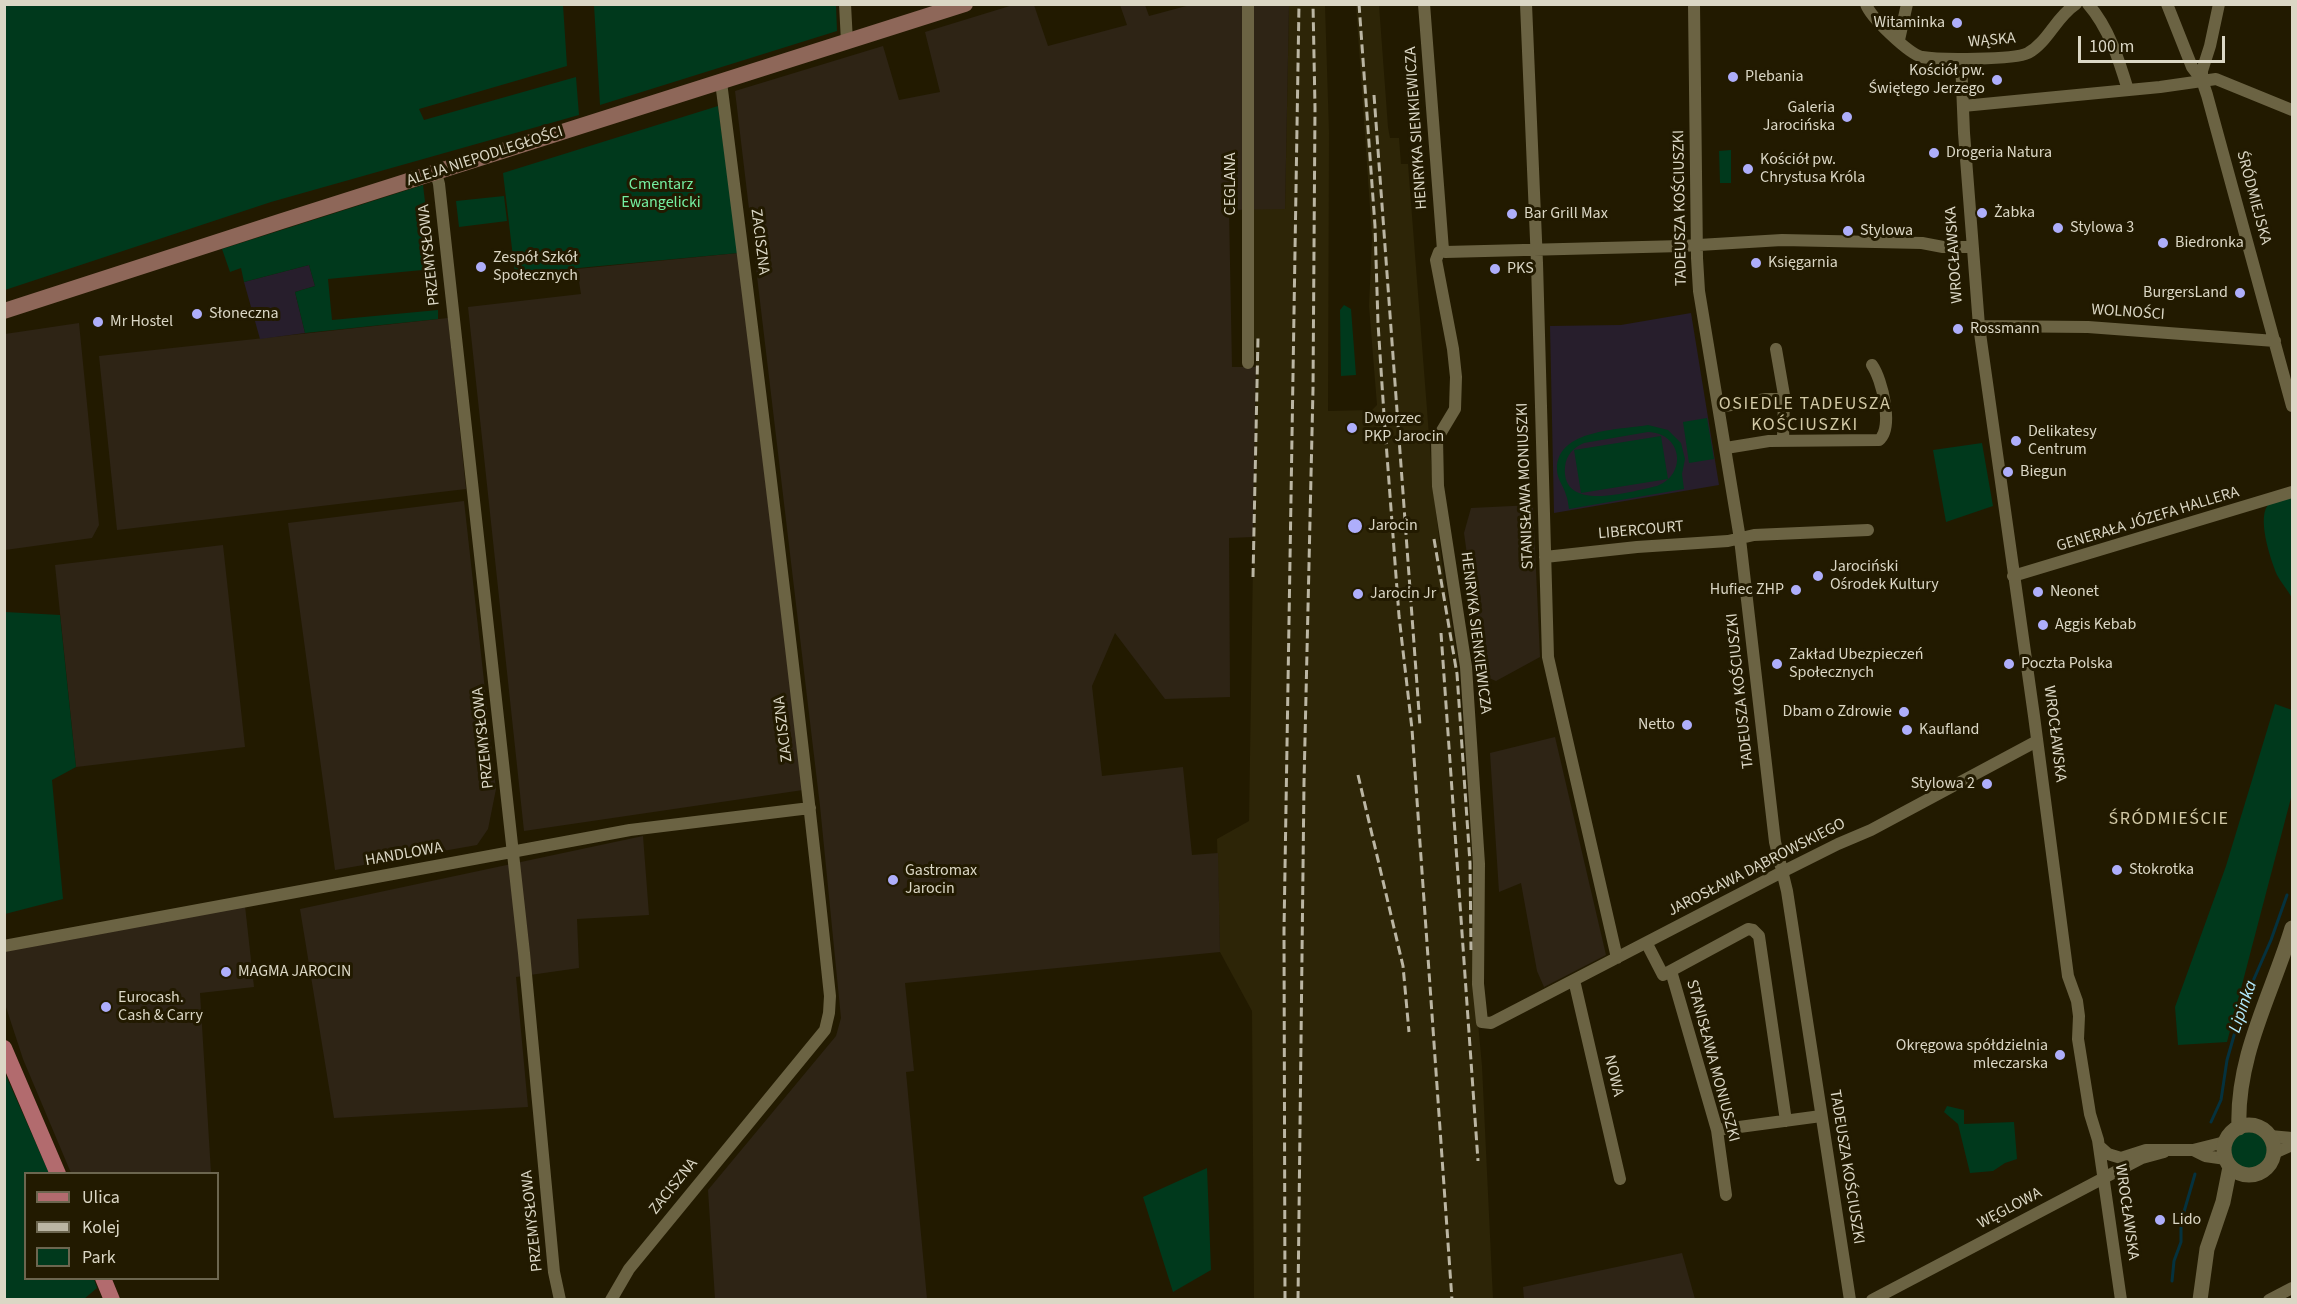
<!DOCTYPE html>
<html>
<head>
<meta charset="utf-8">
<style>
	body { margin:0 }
	#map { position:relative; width:2297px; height:1304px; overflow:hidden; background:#221a00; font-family:"Source Sans 3",sans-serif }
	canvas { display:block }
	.frame { position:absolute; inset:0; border:6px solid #dbd7c5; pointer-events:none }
	.legend { position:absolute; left:24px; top:1172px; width:195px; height:108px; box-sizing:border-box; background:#221a00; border:2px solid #6c664f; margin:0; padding:8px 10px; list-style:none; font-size:18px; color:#dbd7c5 }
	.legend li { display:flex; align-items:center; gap:12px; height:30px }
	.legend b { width:30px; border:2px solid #6c664f }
	.scale { position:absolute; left:2078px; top:36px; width:147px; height:27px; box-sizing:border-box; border:3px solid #dbd7c5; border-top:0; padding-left:8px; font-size:18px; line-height:21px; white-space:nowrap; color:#dbd7c5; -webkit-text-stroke:4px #221a00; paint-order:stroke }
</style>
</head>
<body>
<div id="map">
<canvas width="2297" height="1304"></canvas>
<div class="frame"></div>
<ul class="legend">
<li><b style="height:8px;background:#b26b6e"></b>Ulica</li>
<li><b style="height:8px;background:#bbb6a3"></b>Kolej</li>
<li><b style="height:16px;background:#00391c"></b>Park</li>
</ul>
<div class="scale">100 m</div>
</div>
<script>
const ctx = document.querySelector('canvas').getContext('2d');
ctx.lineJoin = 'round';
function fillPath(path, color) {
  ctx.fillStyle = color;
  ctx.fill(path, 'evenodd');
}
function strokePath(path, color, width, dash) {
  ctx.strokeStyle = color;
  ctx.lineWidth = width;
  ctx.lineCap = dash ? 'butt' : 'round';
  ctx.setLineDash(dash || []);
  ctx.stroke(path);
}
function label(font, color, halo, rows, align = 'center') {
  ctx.font = font + ' "Source Sans 3",sans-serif';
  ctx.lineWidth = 6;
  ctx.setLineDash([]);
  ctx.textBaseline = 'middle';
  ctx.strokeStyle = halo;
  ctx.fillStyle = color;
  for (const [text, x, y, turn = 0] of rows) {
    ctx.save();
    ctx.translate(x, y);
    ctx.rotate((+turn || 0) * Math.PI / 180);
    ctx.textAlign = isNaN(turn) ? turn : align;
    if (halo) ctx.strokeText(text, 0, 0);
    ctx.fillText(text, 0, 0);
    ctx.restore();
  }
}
const built = new Path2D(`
	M1289 5H1325L1329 133 1328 411 1372 410 1377 405 1369 306 1372 237 1356 5H1379L1388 127 1390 138H1399L1401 164H1408L1433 487 1442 564 1458 663 1473 869V968L1482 1066 1493 1299H1254L1252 1011 1220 952 1217 839 1249 821 1256 367 1255 340 1252 337V209H1285Z`);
const industrial = new Path2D(`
	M1013 5H1034L1048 46 1127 25 1120 5H1145L1149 16 1190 5H1289L1285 209 1229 210 1232 367H1256L1253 537 1229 538 1230 697 1165 699 1115 633 1092 686 1102 776 1183 767 1192 855 1218 853 1220 952 905 983 914 1071 906 1072 927 1299H715L708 1190 836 1036 841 1018 820 806 735 91 883 46 899 100 940 92 925 32Z
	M738 253 803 790 524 831 468 307 581 294 577 269Z
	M448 318 466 489 117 530 99 356Z
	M79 323 99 525 92 538 5 550V334Z
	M464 501 496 789 488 829 477 845 335 870 288 523Z
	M1533 505 1540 657 1496 681 1484 676 1464 533 1471 508Z
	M223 545 245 747 76 767 55 565Z
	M1555 737 1606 955 1544 987 1537 971 1521 883 1499 892 1490 753Z
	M643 836 649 915 577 919 579 968 516 977 528 1107 334 1118 300 909Z
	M245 906 254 987 200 993 211 1173H71L23 1059 5 1004 4 951Z
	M1682 1253 1695 1299H1524L1523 1287Z`);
const education = new Path2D(`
	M309 265 315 286 295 292 305 333 260 339 244 282Z
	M1691 313 1719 485 1554 513 1550 326 1621 325Z`);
const green = new Path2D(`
	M4 5H563L567 66 419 109 424 120 576 77 579 115 271 202 5 290Z
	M594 5H836L837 31 600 105Z
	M718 106 738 253 515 274 503 173Z
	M1731 150V183H1720L1719 151Z
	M423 185 433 269 328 279 332 320 438 310V319L305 333 295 292 315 286 309 265 244 282 241 268 230 272 222 249Z
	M504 196 507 221 459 227 456 201Z
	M1344 305 1351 309 1356 375 1341 376 1340 310Z
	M1707 418 1714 459 1689 463 1683 422Z
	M1648 425 1668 430 1681 443 1685 459 1682 474 1684 489 1569 509C1568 504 1568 499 1566 495 1564 486 1557 480 1557 469 1557 429 1619 430 1648 425ZM1648 432C1682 433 1688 474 1657 486 1632 491 1561 514 1565 467 1566 455 1574 447 1584 443Z
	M1661 436 1668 479 1581 493 1574 450Z
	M1982 443 1993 506 1946 522 1933 450Z
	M2292 497V598C2288 590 2281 583 2277 575 2271 561 2255 514 2270 503 2275 500 2286 499 2292 497Z
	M5 612 60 615 76 767 52 780 63 899 5 914Z
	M2275 704 2292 710V794L2227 1042 2178 1045 2175 1007 2226 866Z
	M4 1071 49 1173 26 1174V1278L94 1279 97 1288 84 1299H5Z
	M1947 1106 1964 1110V1124L2014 1122 2017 1159 2005 1163 1993 1171 1970 1173 1958 1124 1944 1112Z
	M2231 1150a18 18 0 1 1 36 0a18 18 0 1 1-36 0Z
	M1207 1168 1211 1270 1173 1292 1143 1197Z`);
const stream = new Path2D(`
	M2211 1122 2221 1100 2227 1060 2243 1004 2271 940 2287 895
	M2172 1281 2174 1261 2181 1242V1222L2195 1174`);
const minor = new Path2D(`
	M845 4 847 42
	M1424 4 1443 250 1445 252 1682 246 1782 240 1922 243 1943 247H1972
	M1526 4 1537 263 1548 657 1617 958
	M1694 4 1697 258 1699 291 1740 539 1775 842 1787 891 1850 1300
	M1866 4C1870 17 1909 54 1922 57 1939 60 2014 60 2028 53 2048 42 2056 17 2076 4
	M2088 4C2109 28 2119 60 2128 90
	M2167 4 2192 67 2202 80 2207 95 2292 406
	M1899 40 1907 4
	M1961 60 1964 133 1979 326 2034 716 2068 976 2077 1001 2079 1016 2078 1039 2090 1114 2098 1140 2121 1300
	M2202 80V71L2210 46 2219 4
	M1963 106 2160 87 2216 79 2292 110
	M436 173 439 184 524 953 554 1272 560 1300
	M1443 250 1439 252 1436 260 1453 349 1456 377 1455 409 1437 439 1438 486 1466 667 1479 864 1478 984 1482 1022 1491 1023 1782 872 1838 844 1871 830 2037 741
	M1979 326 2088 327 2275 341
	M1776 349 1784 395 1783 440
	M1248 363V4
	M1719 407 1766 399H1784
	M1726 448 1769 441 1879 440C1894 428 1882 379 1872 365
	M1545 557 1637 547 1728 541 1754 535 1868 530
	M2013 576 2292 492
	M1647 944 1663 975 1748 929 1753 930 1759 936 1786 1121
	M4 946 630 830 810 808
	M1671 971 1717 1130 1726 1195
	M1574 980 1620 1179
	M1717 1130 1821 1116
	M2270 1136 2292 1138
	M2099 1146 2108 1154 2121 1158 2146 1150H2193L2225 1142
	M2193 1150 2205 1156 2226 1159
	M2274 1153 2292 1145
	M611 1300 629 1269 825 1030 829 1013 830 996C798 690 760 386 721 82
	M1872 1300 2117 1171 2142 1158 2164 1152
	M2269 1300 2292 1288`);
const tertiary = new Path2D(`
	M2224 1150a25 25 0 1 1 50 0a25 25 0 1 1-50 0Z
	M2239 1128C2236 1056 2272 994 2292 928
	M2200 1300 2207 1249 2223 1202 2230 1167`);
const secondary = new Path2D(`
	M4 311 282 221 965 4`);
const primary = new Path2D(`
	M4 1048 58 1174
	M103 1278 112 1300`);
const rail = new Path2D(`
	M1359 4 1375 226 1378 323 1384 415 1399 616 1412 729 1452 1300
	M1374 95 1420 726
	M1434 539 1457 674 1470 863 1471 950
	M1253 577 1258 337
	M1441 633 1478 1161
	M1358 775 1403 966 1409 1032
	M1285 1300 1284 931 1299 4
	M1298 1300 1304 783 1313 389 1315 108 1313 4`);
const markers = [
	[1957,23,6,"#aeaefb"],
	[1733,77,6,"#aeaefb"],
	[1997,80,6,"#aeaefb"],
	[1847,117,6,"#aeaefb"],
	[1934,153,6,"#aeaefb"],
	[1748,169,6,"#aeaefb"],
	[1982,213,6,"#aeaefb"],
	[1512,214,6,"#aeaefb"],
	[2058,228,6,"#aeaefb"],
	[1848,231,6,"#aeaefb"],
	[2163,243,6,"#aeaefb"],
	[1756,263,6,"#aeaefb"],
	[481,267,6,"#aeaefb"],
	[1495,269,6,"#aeaefb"],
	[2240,293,6,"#aeaefb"],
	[197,314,6,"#aeaefb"],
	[98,322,6,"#aeaefb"],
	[1958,329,6,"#aeaefb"],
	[1352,428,6,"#aeaefb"],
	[2016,441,6,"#aeaefb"],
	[2008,472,6,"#aeaefb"],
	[1355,526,8,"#aeaefb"],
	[1818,576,6,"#aeaefb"],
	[1796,590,6,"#aeaefb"],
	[2038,592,6,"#aeaefb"],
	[1358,594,6,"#aeaefb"],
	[2043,625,6,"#aeaefb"],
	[1777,664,6,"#aeaefb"],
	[2009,664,6,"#aeaefb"],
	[1904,712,6,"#aeaefb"],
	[1687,725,6,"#aeaefb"],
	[1907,730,6,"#aeaefb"],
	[1987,784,6,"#aeaefb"],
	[2117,870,6,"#aeaefb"],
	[893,880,6,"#aeaefb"],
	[226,972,6,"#aeaefb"],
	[106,1007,6,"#aeaefb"],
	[2060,1055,6,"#aeaefb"],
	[2160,1220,6,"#aeaefb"]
];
const poiNames = [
	["Witaminka",1945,23,"right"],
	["Kościół pw.",1985,71,"right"],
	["Świętego Jerzego",1985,89,"right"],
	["Plebania",1745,77],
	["Galeria",1835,108,"right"],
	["Jarocińska",1835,126,"right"],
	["Drogeria Natura",1946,153],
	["Kościół pw.",1760,160],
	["Chrystusa Króla",1760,178],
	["Żabka",1994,213],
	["Bar Grill Max",1524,214],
	["Stylowa 3",2070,228],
	["Stylowa",1860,231],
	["Biedronka",2175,243],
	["Zespół Szkół",493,258],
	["Społecznych",493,276],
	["Księgarnia",1768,263],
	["PKS",1507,269],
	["BurgersLand",2228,293,"right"],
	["Słoneczna",209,314],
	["Mr Hostel",110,322],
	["Rossmann",1970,329],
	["Dworzec",1364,419],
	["PKP Jarocin",1364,437],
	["Delikatesy",2028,432],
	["Centrum",2028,450],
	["Biegun",2020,472],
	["Jarocin",1368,526],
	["Jarociński",1830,567],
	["Ośrodek Kultury",1830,585],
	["Hufiec ZHP",1784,590,"right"],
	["Neonet",2050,592],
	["Jarocin Jr",1370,594],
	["Aggis Kebab",2055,625],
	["Zakład Ubezpieczeń",1789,655],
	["Społecznych",1789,673],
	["Poczta Polska",2021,664],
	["Dbam o Zdrowie",1892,712,"right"],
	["Netto",1675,725,"right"],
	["Kaufland",1919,730],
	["Stylowa 2",1975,784,"right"],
	["Stokrotka",2129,870],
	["Gastromax",905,871],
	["Jarocin",905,889],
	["MAGMA JAROCIN",238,972],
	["Eurocash.",118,998],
	["Cash & Carry",118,1016],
	["Okręgowa spółdzielnia",2048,1046,"right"],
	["mleczarska",2048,1064,"right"],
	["Lido",2172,1220]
];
const streetNames = [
	["WĄSKA",1992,41,-5],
	["HENRYKA SIENKIEWICZA",1417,128,-94],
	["ALEJA NIEPODLEGŁOŚCI",485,157,-18],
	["CEGLANA",1231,184,-90],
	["ŚRÓDMIEJSKA",2253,198,75],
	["TADEUSZA KOŚCIUSZKI",1681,208,-91],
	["ZACISZNA",759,242,83],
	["PRZEMYSŁOWA",430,255,-96],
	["WROCŁAWSKA",1955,255,-94],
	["WOLNOŚCI",2128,313,4],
	["STANISŁAWA MONIUSZKI",1526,486,-92],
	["GENERAŁA JÓZEFA HALLERA",2148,520,-17],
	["LIBERCOURT",1641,531,-5],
	["HENRYKA SIENKIEWICZA",1475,633,83],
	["TADEUSZA KOŚCIUSZKI",1741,691,-96],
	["ZACISZNA",784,729,-97],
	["WROCŁAWSKA",2054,734,83],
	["PRZEMYSŁOWA",484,738,-96],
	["HANDLOWA",404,855,-10],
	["JAROSŁAWA DĄBROWSKIEGO",1757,868,-27],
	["STANISŁAWA MONIUSZKI",1712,1061,75],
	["NOWA",1613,1076,77],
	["TADEUSZA KOŚCIUSZKI",1846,1167,81],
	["ZACISZNA",674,1187,-51],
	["WĘGLOWA",2010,1209,-28],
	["WROCŁAWSKA",2126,1212,82],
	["PRZEMYSŁOWA",533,1221,-96]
];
const parkNames = [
	["Cmentarz",661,185],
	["Ewangelicki",661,203]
];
const neighbourhoodNames = [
	["OSIEDLE TADEUSZA",1805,405],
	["KOŚCIUSZKI",1805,426],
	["ŚRÓDMIEŚCIE",2169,820]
];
const waterNames = [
	["Lipinka",2244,1007,-71]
];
fillPath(built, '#2d2507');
fillPath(industrial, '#2e2415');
fillPath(education, '#271e2c');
fillPath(green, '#00391c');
strokePath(stream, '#05323e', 3);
strokePath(minor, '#6b6343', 12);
strokePath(tertiary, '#6b6343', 15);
strokePath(secondary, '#8e6759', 16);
strokePath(primary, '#b26b6e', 16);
strokePath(rail, '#bbb6a3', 3, [9, 4.5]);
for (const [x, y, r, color] of markers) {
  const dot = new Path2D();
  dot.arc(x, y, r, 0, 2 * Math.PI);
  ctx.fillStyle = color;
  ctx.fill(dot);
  strokePath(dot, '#221a00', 2);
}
label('16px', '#dbd7c5', '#221a00', poiNames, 'left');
label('16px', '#dbd7c5', '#221a00', streetNames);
label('16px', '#74efa1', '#221a00', parkNames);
ctx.letterSpacing = '1.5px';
label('18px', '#d2c9a6', '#221a00', neighbourhoodNames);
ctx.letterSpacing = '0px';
label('italic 18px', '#b2eafd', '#221a00', waterNames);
</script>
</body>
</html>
